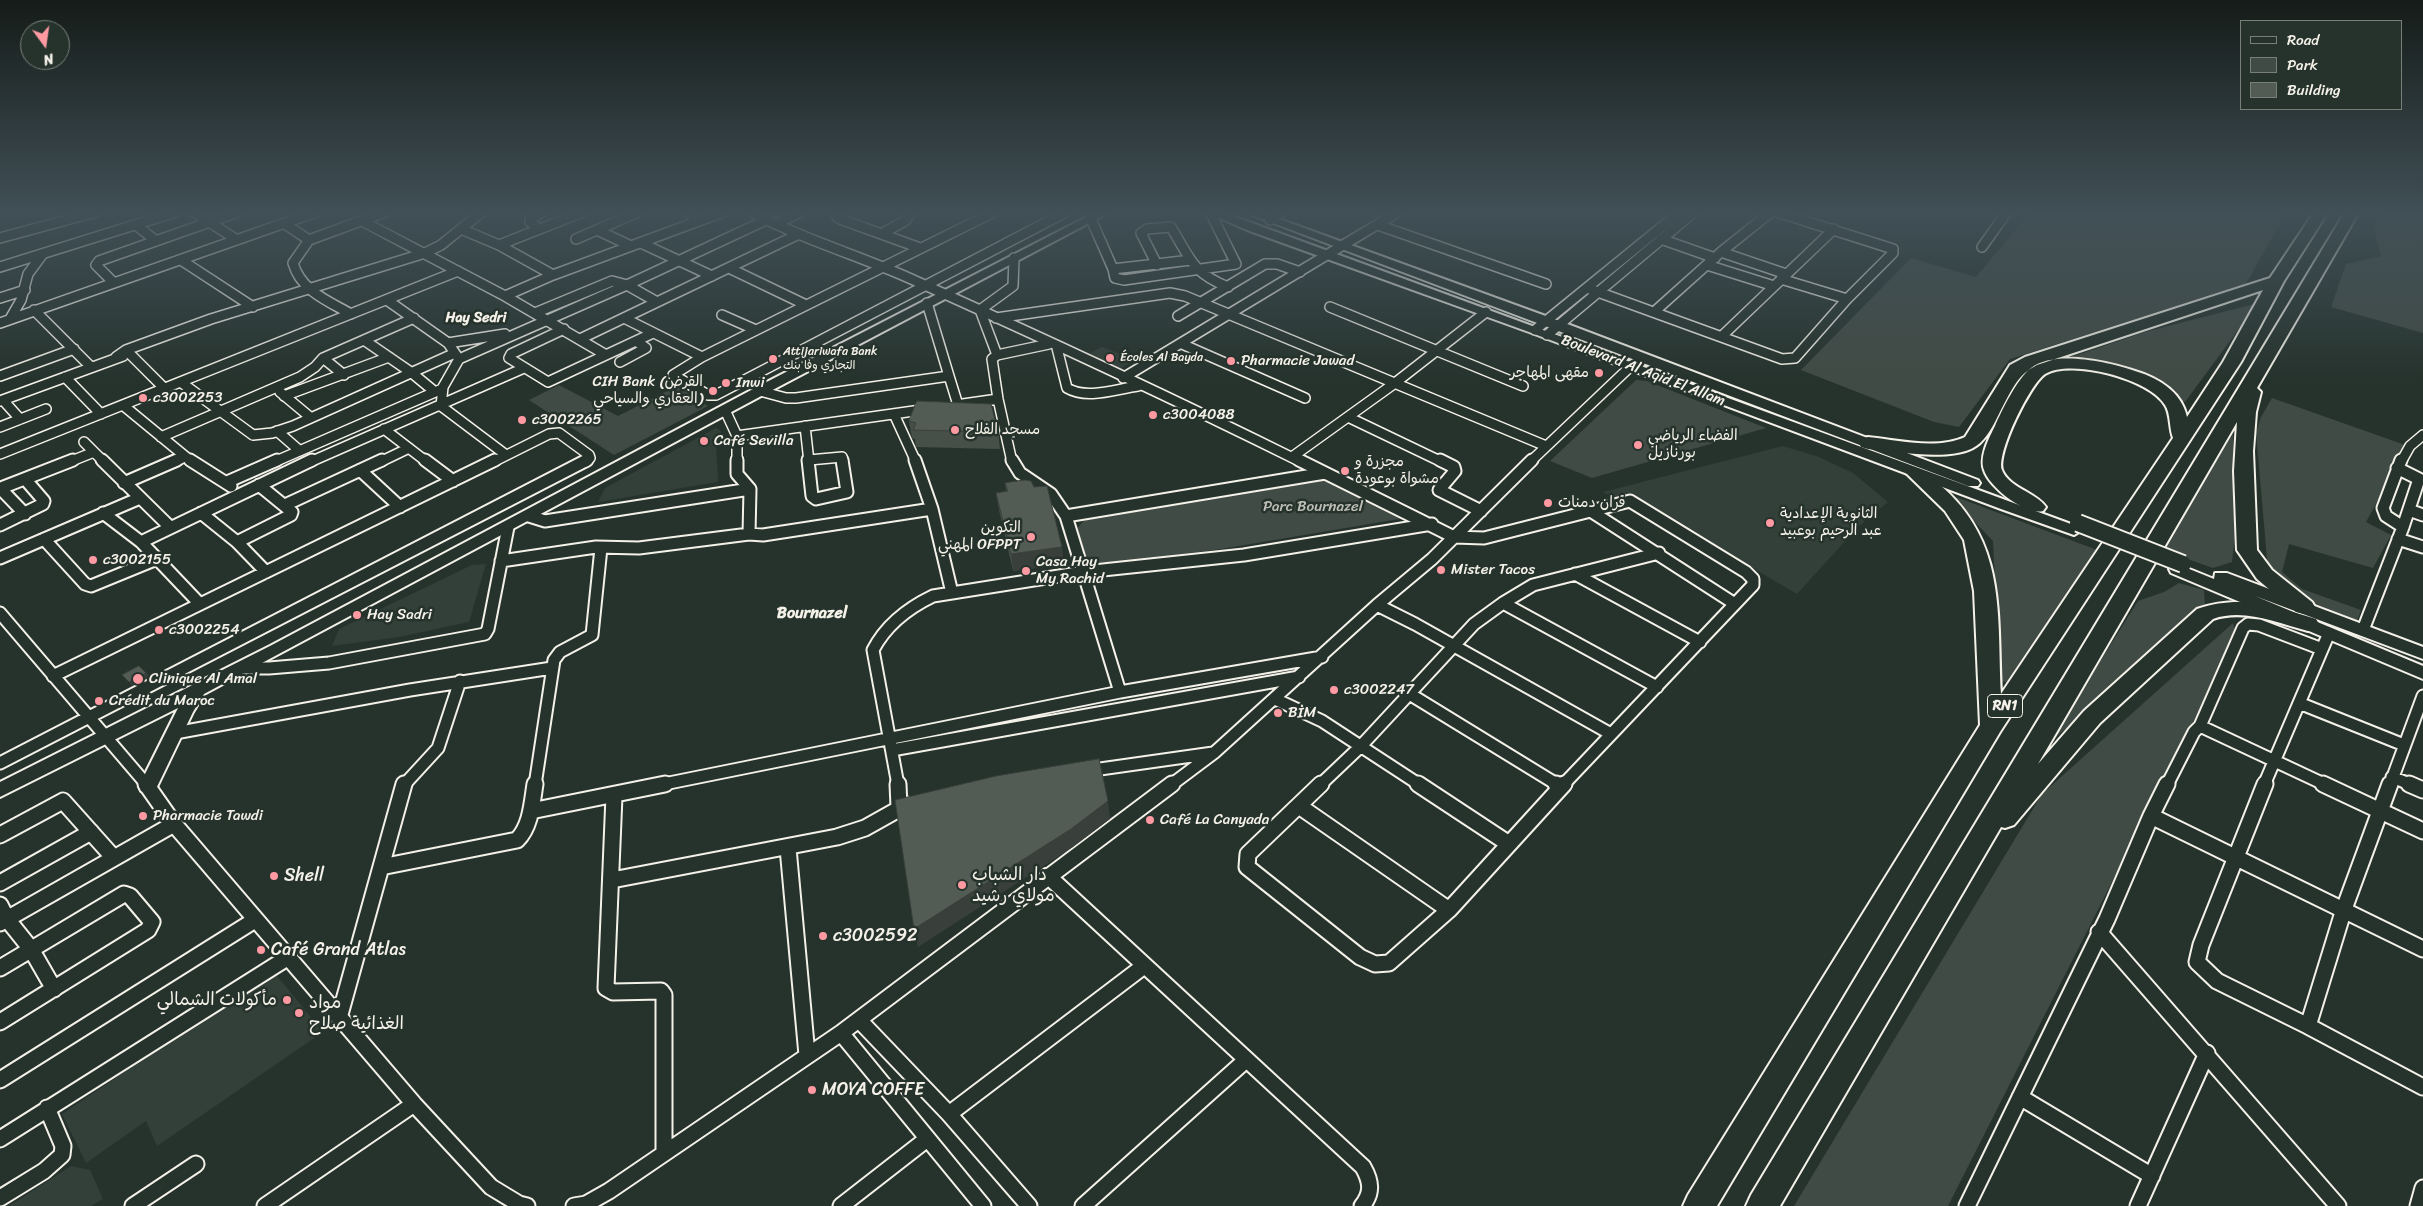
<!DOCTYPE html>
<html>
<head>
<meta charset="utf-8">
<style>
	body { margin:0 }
	#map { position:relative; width:2423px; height:1206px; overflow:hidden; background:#26332d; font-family:Sriracha,sans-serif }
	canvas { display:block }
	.legend { position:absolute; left:2240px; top:20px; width:162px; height:90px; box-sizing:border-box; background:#26332d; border:1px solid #787f78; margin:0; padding:6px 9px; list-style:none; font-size:15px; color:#f4f1e8 }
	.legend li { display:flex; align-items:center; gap:10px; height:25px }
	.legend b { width:25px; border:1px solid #787f78 }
	.north { position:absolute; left:20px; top:20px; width:50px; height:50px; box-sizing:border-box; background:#26332d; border:1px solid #787f78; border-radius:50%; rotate:166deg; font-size:14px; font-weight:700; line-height:20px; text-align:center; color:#f4f1e8 }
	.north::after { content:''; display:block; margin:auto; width:18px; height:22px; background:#ff9aa2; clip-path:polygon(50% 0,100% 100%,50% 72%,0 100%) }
</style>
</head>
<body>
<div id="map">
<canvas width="2423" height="1206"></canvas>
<ul class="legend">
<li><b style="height:6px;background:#26332d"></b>Road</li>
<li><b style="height:14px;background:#414b45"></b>Park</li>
<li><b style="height:14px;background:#525c55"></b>Building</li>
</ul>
<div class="north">N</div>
</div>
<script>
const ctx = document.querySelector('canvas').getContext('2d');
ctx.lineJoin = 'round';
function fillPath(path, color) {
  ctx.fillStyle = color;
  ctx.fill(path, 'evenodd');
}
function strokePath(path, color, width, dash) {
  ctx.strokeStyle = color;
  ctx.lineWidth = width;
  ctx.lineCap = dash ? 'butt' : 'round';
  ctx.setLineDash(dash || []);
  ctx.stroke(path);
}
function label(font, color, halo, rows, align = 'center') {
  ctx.font = font + ' Sriracha,"Playpen Sans Arabic",sans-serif';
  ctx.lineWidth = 5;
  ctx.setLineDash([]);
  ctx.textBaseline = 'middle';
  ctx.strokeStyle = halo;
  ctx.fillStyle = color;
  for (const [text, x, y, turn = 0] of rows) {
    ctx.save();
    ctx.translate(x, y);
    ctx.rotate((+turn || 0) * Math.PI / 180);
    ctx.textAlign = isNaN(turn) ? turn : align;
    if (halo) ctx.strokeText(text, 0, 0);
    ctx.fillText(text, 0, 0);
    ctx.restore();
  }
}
const built = new Path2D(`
	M1102 347 1135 360 1118 370 1086 355Z
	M716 428 727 436 716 444 718 482 598 502 605 488Z
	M1783 446 1819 457 1853 473 1888 502 1858 527 1797 594 1634 498 1612 497 1603 492Z
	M486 564 469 622 399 637 332 646 339 629 472 565Z
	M274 972 323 1032 157 1146 146 1121 86 1163 62 1114Z
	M71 1166 90 1170 103 1199 91 1206H9Z`);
const green = new Path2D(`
	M2030 212H2286L2246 284 2010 359 1959 427 1934 422 1801 370 1911 258 1976 277Z
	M2381 212H2423V333L2331 307 2346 264 2381 256 2374 227Z
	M2258 303 2185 402 2149 378 2063 360 2145 332Z
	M1636 380 1647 381 1766 428 1592 478 1550 461Z
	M559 385 618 416 677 386 708 406 614 455 529 400Z
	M2272 398 2408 446 2366 522 2391 535 2373 568 2289 544 2282 572 2302 589 2361 610 2356 624C2321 610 2295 596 2268 570L2256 433 2261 417Z
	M2233 434 2237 518 2232 562 2213 568 2162 550Z
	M1324 479 1405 518 1221 549 1119 562H1095L1082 560 1075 531 1088 516 1292 486 1295 483Z
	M1948 494 2097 550 2009 683 2000 681 1993 541Z
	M2179 583 2204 590 2205 609 2049 743 2138 601 2164 592Z
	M2233 623 2237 635 1948 1206H1794L2042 794Z`);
const streetFar2 = new Path2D(`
	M194 212 237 240
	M686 212 701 220
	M752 212C802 239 857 255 909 278 1041 337 1172 398 1301 462
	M837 212V217L840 219 920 248
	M994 212 702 357 673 375 708 395H716L1066 212
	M1091 219 1113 269 1191 260
	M1270 220 1281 212
	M362 221 505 296 606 355
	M285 224 309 240 293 263C301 291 328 301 351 314
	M775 224 801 212
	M136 225 156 241
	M1378 225 1546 284
	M461 229 499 245 553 275
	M539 229 530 222V219L543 212
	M597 230 631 246
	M881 234 905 221 909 216 906 212
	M0 238 96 212
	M576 239 638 212
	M1661 239 1715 258
	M309 240 385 212
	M641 243 712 276
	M499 245 583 212
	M1982 247 2007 212
	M1721 252 1786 274
	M181 260 253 307
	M1157 265 1141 233 1147 229 1171 227C1190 258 1192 273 1228 287
	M1707 265 1774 286
	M0 267 176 212
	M729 268 806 305
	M1113 269 1115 278 1124 280 1236 264 1210 212
	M1781 279 1847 299
	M114 283 96 265 99 261 238 212
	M1587 288 1782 359 1795 358 1847 299 1893 253V249L1777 212
	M505 296 553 275 723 212
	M0 298 25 290
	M387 300 448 343 459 359 443 387 441 406 506 455
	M927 303 949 376
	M1330 307 1523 386
	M34 310 91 367
	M1654 312 1721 252 1771 212
	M535 313 612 281 627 285 657 302
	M722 315 756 330
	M1178 316 1265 264H1277L1300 272
	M624 318 702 357
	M996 318 1170 293 1185 296 1546 446
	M10 319 21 300 28 274 42 255
	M0 323 316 212
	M564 329 511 354 509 358 548 382 653 333
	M1535 330 1680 212
	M1547 335 1694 212
	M1722 336 1834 229
	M580 339 799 234
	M364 340 412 373 435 392
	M448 343 505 334
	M1182 344 1305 398
	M1057 348 1067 388C1087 400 1116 389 1138 386
	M126 350 166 390
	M997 355 980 310 1013 286 1014 258
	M116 357 126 350 211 319 425 253 441 245 482 212
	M323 358 344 375
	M459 359 627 285 766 220
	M620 362 646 348 636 341
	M0 376 74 349
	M65 377 101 414
	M1123 378 1398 212
	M182 383 253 435 272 433 293 426 455 353
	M760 391 786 398H796L949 376 958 405
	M280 392 310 417
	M284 396 389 357
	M3 400 20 419
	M0 401 123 356
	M956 405 998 399
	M124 406 192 462
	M725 410 737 436V462
	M894 414 916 462
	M1348 417 1442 462
	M805 426 809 462
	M0 427 46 409
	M384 429 427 462
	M277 431 300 451
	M737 436 928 409
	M161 437 300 377 315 367 323 358 414 318
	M84 442 104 462
	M0 454 458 271
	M1292 457 1395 383 1486 312
	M809 460 842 457 843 462
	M69 462 94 452
	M174 462 185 457
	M274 462 442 389
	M310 462 524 368
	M380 462 409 448
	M493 462 549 434 559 433 589 455 590 458 586 462
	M1012 462 998 399 992 359 997 355 1049 344
	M1530 462 1631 366
	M2401 462 2410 446 2423 435`);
const streetFar1 = new Path2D(`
	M102 460 170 527
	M190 460 231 486
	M425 460 453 481
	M737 460V474L750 489 749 534 763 535 932 509
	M808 460 812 496 816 499 847 492 842 460
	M915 460 932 509 952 593
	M1012 460 1020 473 1051 494 1066 516 1120 692
	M1299 460 1454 537 1484 538 1630 501 1746 572 1753 579V585L1563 785
	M1440 460 1454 467 1455 471 1439 490 1481 511
	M2397 468 2419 479 2403 527
	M360 470 400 507
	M227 482 277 460
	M124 483 177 460
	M0 488 25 514
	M1 488 73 460
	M285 505 382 460
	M1589 510 1735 604
	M2409 510 2423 515
	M103 513 141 542 200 604
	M201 513 237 542 266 572
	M529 516 545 521 750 489
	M1066 516 1325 473
	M0 525 43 504 44 501 25 479
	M44 539 85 584 91 586 157 559
	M2398 539 2423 547
	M141 542 312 460
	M237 542 291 515 292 512 259 485
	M0 558 140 498
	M501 561 596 547 639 548 749 534
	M1575 574 1700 642
	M1503 603 1657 687
	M1377 605 1415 624 1611 734
	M0 613 147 785
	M2363 630 2403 527 2386 516 2383 508 2401 460
	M241 668H269L329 663 485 634 488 629 508 527
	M53 676 495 460
	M1408 693 1558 785
	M1275 699 1322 721 1420 785
	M2299 703 2404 745
	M2200 726 2243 628 2248 624 2259 625 2322 649
	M175 733 410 690 552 668
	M892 750 1299 677
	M0 763 587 460
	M1086 771 1213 753
	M2392 777 2412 785
	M404 785 438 748 460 681
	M535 785 554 660 560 652 592 635 601 548
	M659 785 1120 692 1322 657
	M898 785 873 650C886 625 908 608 933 596L1084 572 1244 555 1432 524
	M1171 785 1215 752 1377 605 1432 559 1532 460
	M1320 785 1360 747 1474 624 1503 603 1533 585 1659 553
	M2167 785 2194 732 2200 726 2326 785
	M2264 785 2329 633
	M2390 785 2423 696`);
const street = new Path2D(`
	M146 784 174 824 414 1104 491 1187 519 1204 527 1206
	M898 784 899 807
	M1321 784 1248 854 1247 867 1360 957 1375 964 1389 963 1449 910 1564 784
	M1418 784 1509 844
	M1556 784 1561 787
	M2265 784 2201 945 2197 962 2217 981 2308 1026
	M2323 784 2423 831
	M2390 784 2344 909 2308 1026 2423 1087
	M2409 784 2423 790
	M614 796 606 988 613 992 661 991 664 995V1152
	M1299 806 1449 910
	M531 811 665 784
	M2151 816 2423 949
	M0 835 63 801 114 858
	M788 848 807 1055
	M381 867 517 840C531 826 532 803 535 784
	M1048 876 1363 1167C1371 1181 1373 1193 1362 1206
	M612 880 837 837 865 828 906 805
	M0 883 91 832
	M0 905 7 919 31 949 54 989
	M0 923 174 824
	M2099 932 2338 1206
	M0 968 124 894 130 896 152 922 148 930 0 1022
	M339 1018 404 784
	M859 1020 949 1114 1029 1206
	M841 1033 983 1206
	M0 1080 255 920
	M2020 1097 2152 1176
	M949 1114 1144 966
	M0 1139 287 958
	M0 1198 44 1171 62 1155 63 1146 47 1108
	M133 1206 196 1164
	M265 1206 414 1104
	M574 1206 586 1204 609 1191 841 1033 1172 784
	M841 1206 927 1139
	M1083 1206 1246 1060
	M1967 1206 2107 919 2151 816 2167 784
	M2138 1206 2207 1053
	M2418 1206 2423 1188`);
const secondary = new Path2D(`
	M1096 212H1110L765 394 204 694 193 712 155 791 148 793 141 791 139 786 178 708 0 797V782L270 646 755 388Z
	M1206 212H1222L2079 527 2082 530 2074 535 2001 509 1529 332 1247 230Z
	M1244 212H1260L1562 322 1978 480 1980 483 1978 486H1968Z
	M2177 564 2214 579 2215 573H2227L2423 647V659L2255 596 2423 666V679L2171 573 2169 569 2171 565Z`);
const highway = new Path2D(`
	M2314 212H2328L2284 281 2241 362 2000 732 1717 1206H1683L1688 1195 1980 725 1974 591 1964 540 1945 511 1905 472 1907 468C1921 465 1929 475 1939 484 2007 542 1997 613 2001 694L2173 438C2169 428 2171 414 2165 405 2150 379 2071 358 2045 374 2030 384 1996 453 2002 470 2009 488 2036 492 2046 507L2043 511C2026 516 1989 487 1984 470 1979 457 1989 438 1995 426 2002 410 2017 379 2031 368 2054 350 2107 362 2132 370 2156 377 2181 390 2187 417L2223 362 2263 290 2037 365C2018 375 2014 386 2004 404 1997 417 1991 433 1980 443 1958 464 1896 451 1868 449L1861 447 1859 443 1861 439 1868 437C1899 440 1936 450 1965 437L2010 365 2025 357 2270 278Z
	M2345 212H2359L2257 388 2261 392 2256 412 2253 451 2257 550 2272 570 2312 602 2315 607 2312 612 2304 614 2296 612 2257 579 2237 550 2234 471 2237 422 2038 764 2084 711 2197 609C2242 594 2273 606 2316 619L2319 624 2316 629 2308 631C2277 623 2244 608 2213 619L2100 723 2014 825 2005 828 2001 827 1780 1206H1746L1751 1195Z`);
const secondaryBridge = new Path2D(`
	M2078 523 2183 564`);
const wall = new Path2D(`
	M909 421 998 432 1000 449 916 447 915 439 912 438Z
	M1005 483 1064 564 1013 571 999 510 996 493 1006 491Z`);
const shadedWall = new Path2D(`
	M1062 547 1064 564 1013 571 1011 554Z
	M146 673 150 677 132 686 129 682Z
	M1108 801 1110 819 1073 847 918 947 914 929Z`);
const building = new Path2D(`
	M917 401 991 404 998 432 913 430 916 423 909 421Z
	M1025 480 1031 481 1034 487 1047 486 1062 547 1011 554 996 493 1008 491 1005 483Z
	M139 666 146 673 129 682 122 675Z
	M1099 759 1108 801 1071 829 914 929 895 800 996 776Z`);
const markers = [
	[1110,358,5,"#ff9aa2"],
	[773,359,5,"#ff9aa2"],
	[1231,361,5,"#ff9aa2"],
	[1599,373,5,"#ff9aa2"],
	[726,383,5,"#ff9aa2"],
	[713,391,5,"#ff9aa2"],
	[143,398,5,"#ff9aa2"],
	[1153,415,5,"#ff9aa2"],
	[522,420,5,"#ff9aa2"],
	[955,430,5,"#ff9aa2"],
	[704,441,5,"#ff9aa2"],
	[1638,445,5,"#ff9aa2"],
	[1345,471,5,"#ff9aa2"],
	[1548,503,5,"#ff9aa2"],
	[1770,523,5,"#ff9aa2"],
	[1031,537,5,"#ff9aa2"],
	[93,560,5,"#ff9aa2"],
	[1441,570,5,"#ff9aa2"],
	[1026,571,5,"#ff9aa2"],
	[357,615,5,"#ff9aa2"],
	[159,630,5,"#ff9aa2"],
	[138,679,6,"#ff9aa2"],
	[1334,690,5,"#ff9aa2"],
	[99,701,5,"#ff9aa2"],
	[1278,713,5,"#ff9aa2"],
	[143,816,5,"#ff9aa2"],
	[1150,820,5,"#ff9aa2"],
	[274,876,5,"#ff9aa2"],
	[962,885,5,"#ff9aa2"],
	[823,936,5,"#ff9aa2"],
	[261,950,5,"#ff9aa2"],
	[287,1000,5,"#ff9aa2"],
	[299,1013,5,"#ff9aa2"],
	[812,1090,5,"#ff9aa2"]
];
const farPoinames = [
	["Attijariwafa Bank",783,352],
	["التجاري وفا بنك",783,366],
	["Écoles Al Bayda",1120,358]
];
const farNeighbourhoodnames = [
	["Hay Sedri",476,318]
];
const shields = [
	[2005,706,35]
];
const shieldNames = [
	["RN1",2005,706]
];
const poiNames = [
	["Pharmacie Jawad",1241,361],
	["مقهى المهاجر",1589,373,"right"],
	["CIH Bank (القرض",703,382,"right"],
	["العقاري والسياحي)",703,399,"right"],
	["Inwi",736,383],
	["c3002253",153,398],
	["c3004088",1163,415],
	["c3002265",532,420],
	["مسجد الفلاح",965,430],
	["الفضاء الرياضي",1648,436],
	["بورنازيل",1648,453],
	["Café Sevilla",714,441],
	["مجزرة و",1355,462],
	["مشواة بوعودة",1355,479],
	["فران دمنات",1558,503],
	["الثانوية الإعدادية",1780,514],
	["عبد الرحيم بوعبيد",1780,531],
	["التكوين",1021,528,"right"],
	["المهني OFPPT",1021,545,"right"],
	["c3002155",103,560],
	["Casa Hay",1036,562],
	["My Rachid",1036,579],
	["Mister Tacos",1451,570],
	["Hay Sadri",367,615],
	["c3002254",169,630],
	["Clinique Al Amal",149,679],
	["c3002247",1344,690],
	["Crédit du Maroc",109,701],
	["BİM",1288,713],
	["Pharmacie Tawdi",153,816],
	["Café La Canyada",1160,820]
];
const streetNames = [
	["Boulevard Al Aqid El Allam",1643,371,21]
];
const parkNames = [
	["Parc Bournazel",1313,507]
];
const neighbourhoodNames = [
	["Bournazel",812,614]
];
const nearPoinames = [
	["دار الشباب",972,875],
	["مولاي رشيد",972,896],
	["Shell",284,876],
	["c3002592",833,936],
	["Café Grand Atlas",271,950],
	["مأكولات الشمالي",277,1000,"right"],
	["مواد",309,1003],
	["الغذائية صلاح",309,1024],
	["MOYA COFFE",822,1090]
];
fillPath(built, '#333f39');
fillPath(green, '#414b45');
strokePath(streetFar2, '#f4f1e8', 12);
strokePath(streetFar1, '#f4f1e8', 15);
strokePath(street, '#f4f1e8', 19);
strokePath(secondary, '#f4f1e8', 4);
strokePath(highway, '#f4f1e8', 4);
strokePath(streetFar2, '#26332d', 9);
strokePath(streetFar1, '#26332d', 11);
strokePath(street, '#26332d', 15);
fillPath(secondary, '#26332d');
fillPath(highway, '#26332d');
strokePath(secondaryBridge, '#f4f1e8', 20, []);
strokePath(secondaryBridge, '#26332d', 16);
fillPath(wall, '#474f49');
fillPath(shadedWall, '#39403c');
fillPath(building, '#525c55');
strokePath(building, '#39403c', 1);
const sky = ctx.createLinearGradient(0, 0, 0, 381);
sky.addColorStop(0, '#151c19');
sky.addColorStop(0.56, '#415057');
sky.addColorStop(1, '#41505700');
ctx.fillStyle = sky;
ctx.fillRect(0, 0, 2423, 381);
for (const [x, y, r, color] of markers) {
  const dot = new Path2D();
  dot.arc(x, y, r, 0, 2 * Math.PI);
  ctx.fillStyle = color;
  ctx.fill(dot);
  strokePath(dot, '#26332d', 2);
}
label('12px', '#f4f1e8', '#26332d', farPoinames, 'left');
label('bold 14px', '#f4f1e8', '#26332d', farNeighbourhoodnames);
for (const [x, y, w] of shields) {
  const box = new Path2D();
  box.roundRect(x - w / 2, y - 11.5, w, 23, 4);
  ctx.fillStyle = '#26332d';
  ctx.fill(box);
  strokePath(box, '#f4f1e8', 1);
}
label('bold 14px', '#f4f1e8', null, shieldNames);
label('15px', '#f4f1e8', '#26332d', poiNames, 'left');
label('15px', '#f4f1e8', '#26332d', streetNames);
label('15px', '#bebfb7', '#26332d', parkNames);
label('bold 16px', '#f4f1e8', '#26332d', neighbourhoodNames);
label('18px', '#f4f1e8', '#26332d', nearPoinames, 'left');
</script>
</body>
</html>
